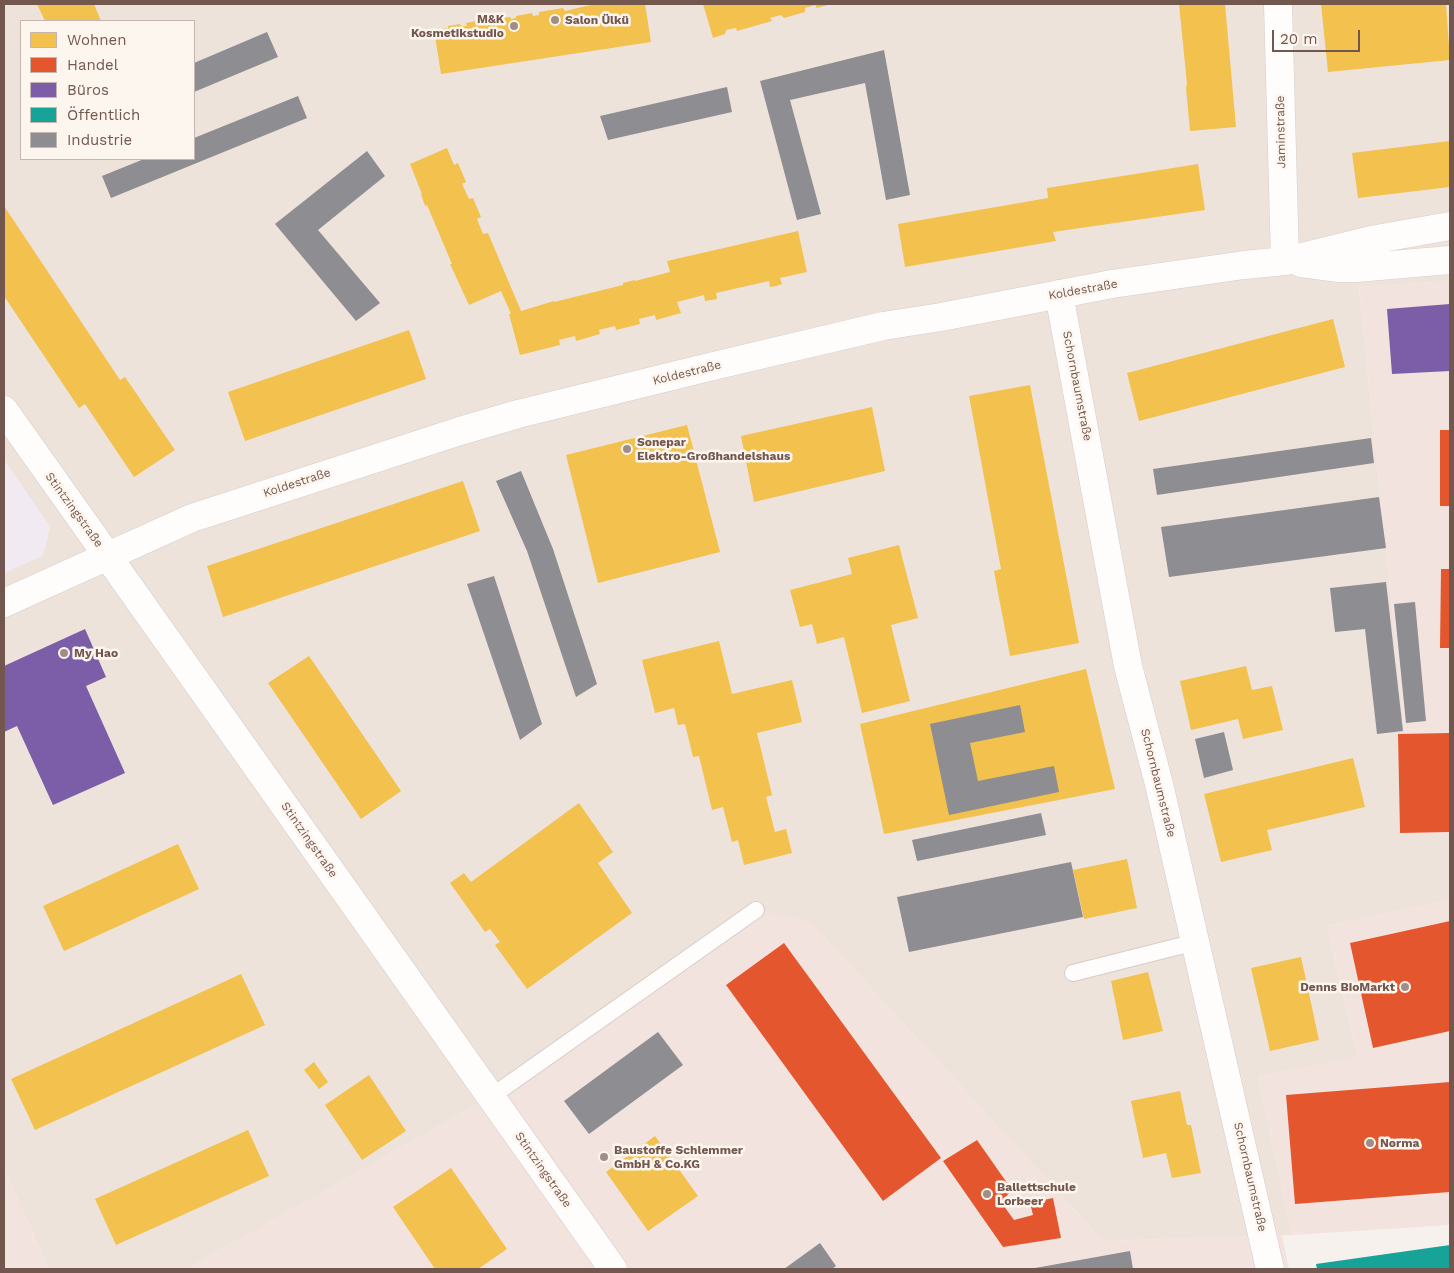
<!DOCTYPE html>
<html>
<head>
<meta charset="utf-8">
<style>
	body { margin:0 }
	#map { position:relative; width:1454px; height:1273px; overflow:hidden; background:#f6f1ed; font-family:"Work Sans",sans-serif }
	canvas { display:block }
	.frame { position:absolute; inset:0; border:5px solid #72574f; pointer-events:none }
	.legend { position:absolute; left:20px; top:20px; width:175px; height:140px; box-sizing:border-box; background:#fdf6ef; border:1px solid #c5b6af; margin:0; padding:6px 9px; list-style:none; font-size:15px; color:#72574f }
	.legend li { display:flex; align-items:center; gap:10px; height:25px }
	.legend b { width:25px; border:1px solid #c5b6af }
	.scale { position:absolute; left:1272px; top:30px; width:88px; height:22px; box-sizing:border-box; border:2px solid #72574f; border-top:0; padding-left:6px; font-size:15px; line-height:18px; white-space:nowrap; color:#72574f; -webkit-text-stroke:4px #fdf6ef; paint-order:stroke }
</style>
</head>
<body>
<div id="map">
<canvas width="1454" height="1273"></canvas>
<div class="frame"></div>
<ul class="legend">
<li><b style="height:14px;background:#f2c14e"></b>Wohnen</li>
<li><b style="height:14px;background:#e4572e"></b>Handel</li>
<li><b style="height:14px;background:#7b5ea7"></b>Büros</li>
<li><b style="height:14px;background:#17a398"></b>Öffentlich</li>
<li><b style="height:14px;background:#8d8d92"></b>Industrie</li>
</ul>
<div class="scale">20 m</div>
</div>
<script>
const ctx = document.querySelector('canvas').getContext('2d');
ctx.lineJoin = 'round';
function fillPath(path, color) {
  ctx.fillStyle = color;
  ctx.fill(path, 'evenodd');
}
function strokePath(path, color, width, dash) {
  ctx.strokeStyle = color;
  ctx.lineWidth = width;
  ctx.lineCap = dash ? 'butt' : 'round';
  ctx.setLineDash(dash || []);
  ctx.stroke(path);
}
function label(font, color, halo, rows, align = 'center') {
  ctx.font = font + ' "Work Sans",sans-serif';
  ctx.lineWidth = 5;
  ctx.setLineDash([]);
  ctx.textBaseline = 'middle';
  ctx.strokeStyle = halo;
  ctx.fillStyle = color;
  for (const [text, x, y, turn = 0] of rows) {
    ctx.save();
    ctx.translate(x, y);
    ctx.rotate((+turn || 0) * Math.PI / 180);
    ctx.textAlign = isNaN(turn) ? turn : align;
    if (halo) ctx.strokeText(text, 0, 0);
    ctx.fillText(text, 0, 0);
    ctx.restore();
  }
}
const residential = new Path2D(`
	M4 4H1450V281L1359 287 1405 734H1398L1400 833 1450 832V900L1327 926 1358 1058 1258 1076 1292 1235 1103 1241 809 921 492 1096 187 1269H49L4 1169V573L43 555 50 527 4 460ZM21 21H194V159H21Z`);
const commercial = new Path2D(`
	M1450 281V832L1400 833 1398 734 1405 733 1359 287Z
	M1450 900V1225L1292 1235 1258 1076 1358 1057 1327 926Z
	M756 910 809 921 1103 1241 1282 1235 1289 1269H187L492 1096Z
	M4 1169 49 1269H4Z`);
const education = new Path2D(`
	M4 460 50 527 43 555 4 573Z`);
const homes = new Path2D(`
	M37 4H94L101 21H45Z
	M595 4H645L651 42 441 74 434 30 448 28V26L460 24 461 26H467L466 23 487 19 510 17 511 19 516 18V16L532 13 533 16 539 15V12L563 8 565 11Z
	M703 4H831L817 8 815 5 805 8V12L784 18 781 15 770 18 772 21 737 31 736 28 726 30 725 34 713 38Z
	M1179 4H1225L1236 127 1190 131 1186 88 1187 84Z
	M1321 4H1446L1450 60 1328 72Z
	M1450 141V187L1358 198 1352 153Z
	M447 148 454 165 458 163 466 182 462 184 469 199 473 198 481 217 477 219 483 234 488 233 521 311 554 301V302L623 285V283L635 280V281L670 272 667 261 798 231 807 272 780 278 782 284 776 286 770 287 769 281 716 293 717 299 705 301 704 295 677 302 681 313 656 320 655 315 639 319 640 324 616 330 615 326 599 330 600 334 576 341 575 336 559 340 560 345 520 355 509 314H511L501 291 469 305 450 264H452L427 205 425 206 421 194H422L410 164Z
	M1198 164 1205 210 1053 232 1056 241 905 267 898 224 1048 198 1047 188Z
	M4 206 120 380 125 377 175 450 134 477 85 404 79 408 4 296Z
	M1333 319 1345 367 1139 421 1127 373Z
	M409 330 426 379 245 441 228 392Z
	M1030 385 1079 643 1010 656 994 571 1001 569 969 396Z
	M872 407 885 471 754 502 741 436Z
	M687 425 720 552 598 583 566 455Z
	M463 481 480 531 223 617 207 566Z
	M899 545 918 618 891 625 910 701 862 713 844 637 817 644 812 624 800 627 790 590 852 574 848 558Z
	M719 641 732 694 792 680 802 722 757 733 772 795 766 797 775 832 786 829 792 853 744 865 738 840 732 842 723 807 712 810 699 756 693 757 685 724 678 725 674 708 655 713 642 660Z
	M309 656 401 791 361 819 268 683Z
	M1246 666 1252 690 1272 686 1283 730 1243 739 1238 719 1191 730 1180 681Z
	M1086 669 1115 789 884 834 860 724Z
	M1353 758 1365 807 1267 830 1272 850 1221 862 1204 794Z
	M579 803 613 852 598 863 632 913 527 989 495 945 500 942 490 929 485 932 450 883 464 873 471 882Z
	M178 844 199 889 64 951 43 906Z
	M1127 859 1137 908 1084 919 1073 870Z
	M1301 957 1319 1040 1270 1051 1251 968Z
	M1148 972 1163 1031 1123 1040 1111 981Z
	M241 974 265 1025 35 1130 11 1079Z
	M314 1062 328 1082 319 1089 304 1070Z
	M369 1075 406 1131 362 1160 325 1105Z
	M1180 1091 1187 1125H1191L1201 1173 1172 1178 1166 1153 1143 1158 1131 1101Z
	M248 1130 269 1176 116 1245 95 1199Z
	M655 1136 698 1196 648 1231 606 1172Z
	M451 1168 507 1249 478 1269H435L393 1207Z`);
const shops = new Path2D(`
	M1440 430H1450V506H1440Z
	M1441 569H1450V648H1440Z
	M1450 733V832L1400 833 1398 734Z
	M1450 921V1031L1373 1048 1350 943Z
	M784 943 941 1158 883 1201 726 985Z
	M1450 1082V1192L1295 1204 1286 1095Z
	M977 1140 1012 1190 1001 1202 1014 1220 1033 1215 1030 1203 1053 1198 1061 1238 1003 1247 943 1161Z`);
const offices = new Path2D(`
	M1450 304V371L1392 374 1387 309Z
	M85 629 106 677 86 686 125 773 53 805 17 726 4 732V666Z`);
const public = new Path2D(`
	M1450 1245V1269H1317L1316 1264Z`);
const industry = new Path2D(`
	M267 32 278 57 194 92V63Z
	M884 50 910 195 886 200 865 83 790 100 821 214 797 220 760 81Z
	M727 87 732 112 608 140 600 116Z
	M298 96 307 118 111 198 102 176 144 159H194V138Z
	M367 151 385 176 318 230 380 303 356 321 275 224Z
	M1371 438 1374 463 1157 495 1153 469Z
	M521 471 553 549 597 684 576 697 527 551 496 481Z
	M1379 497 1386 548 1169 577 1161 527Z
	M494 576 542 724 520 740 467 584Z
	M1386 582 1403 731 1377 734 1365 629 1335 632 1330 588Z
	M1415 602 1426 721 1406 723 1394 604Z
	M1020 705 1025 732 970 743 978 781 1054 766 1059 792 949 815 930 724Z
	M1224 732 1233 770 1204 778 1195 739Z
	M1041 813 1046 835 917 861 912 840Z
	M1071 862 1083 917 909 952 897 897Z
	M658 1032 683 1065 589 1134 564 1101Z
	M820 1243 836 1266 832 1269H784Z
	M1130 1251 1133 1269H1035V1268Z`);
const service = new Path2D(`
	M1073 973 1196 942
	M492 1096 756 910`);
const minor = new Path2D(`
	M1278 4 1285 261
	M1059 294 1128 666 1159 784 1270 1269
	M4 410 613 1269`);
const tertiary = new Path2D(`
	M1301 263 1339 268H1356L1450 260
	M4 603 192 518 460 431 518 414 705 368 883 326 941 317 1112 284 1244 265 1285 261 1371 240 1450 226`);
const markers = [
	[555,20,5,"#a08d86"],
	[514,26,5,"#a08d86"],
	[627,449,5,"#a08d86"],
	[64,653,5,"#a08d86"],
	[1405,987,5,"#a08d86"],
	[1370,1143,5,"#a08d86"],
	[604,1157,5,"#a08d86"],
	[987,1194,5,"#a08d86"]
];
const poiNames = [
	["M&K",504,19,"right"],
	["Kosmetikstudio",504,33,"right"],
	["Salon Ülkü",565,20],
	["Sonepar",637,442],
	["Elektro-Großhandelshaus",637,456],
	["My Hao",74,653],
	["Denns BioMarkt",1395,987,"right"],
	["Norma",1380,1143],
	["Baustoffe Schlemmer",614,1150],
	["GmbH & Co.KG",614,1164],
	["Ballettschule",997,1187],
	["Lorbeer",997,1201]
];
const streetNames = [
	["Jaminstraße",1281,132,-91],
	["Koldestraße",1083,290,-10],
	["Koldestraße",687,373,-14],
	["Schornbaumstraße",1077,386,79],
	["Koldestraße",297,483,-18],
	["Stintzingstraße",74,510,54],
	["Schornbaumstraße",1158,783,76],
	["Stintzingstraße",309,840,55],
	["Stintzingstraße",543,1170,55],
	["Schornbaumstraße",1250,1177,77]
];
fillPath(residential, '#eee3db');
fillPath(commercial, '#f3e3df');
fillPath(education, '#f2eaf2');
fillPath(homes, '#f2c14e');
fillPath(shops, '#e4572e');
fillPath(offices, '#7b5ea7');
fillPath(public, '#17a398');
fillPath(industry, '#8d8d92');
strokePath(service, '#d5cdca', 18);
strokePath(minor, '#d5cdca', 29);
strokePath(tertiary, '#d5cdca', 29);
strokePath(service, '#fefdfc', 16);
strokePath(minor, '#fefdfc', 28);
strokePath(tertiary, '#fefdfc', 28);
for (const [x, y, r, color] of markers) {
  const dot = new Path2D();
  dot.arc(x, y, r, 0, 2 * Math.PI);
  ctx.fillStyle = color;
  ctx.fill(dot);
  strokePath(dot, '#fdf6ef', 2);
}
label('bold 12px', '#72574f', '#fdf6ef', poiNames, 'left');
label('12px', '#72574f', '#fdf6ef', streetNames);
</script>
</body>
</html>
